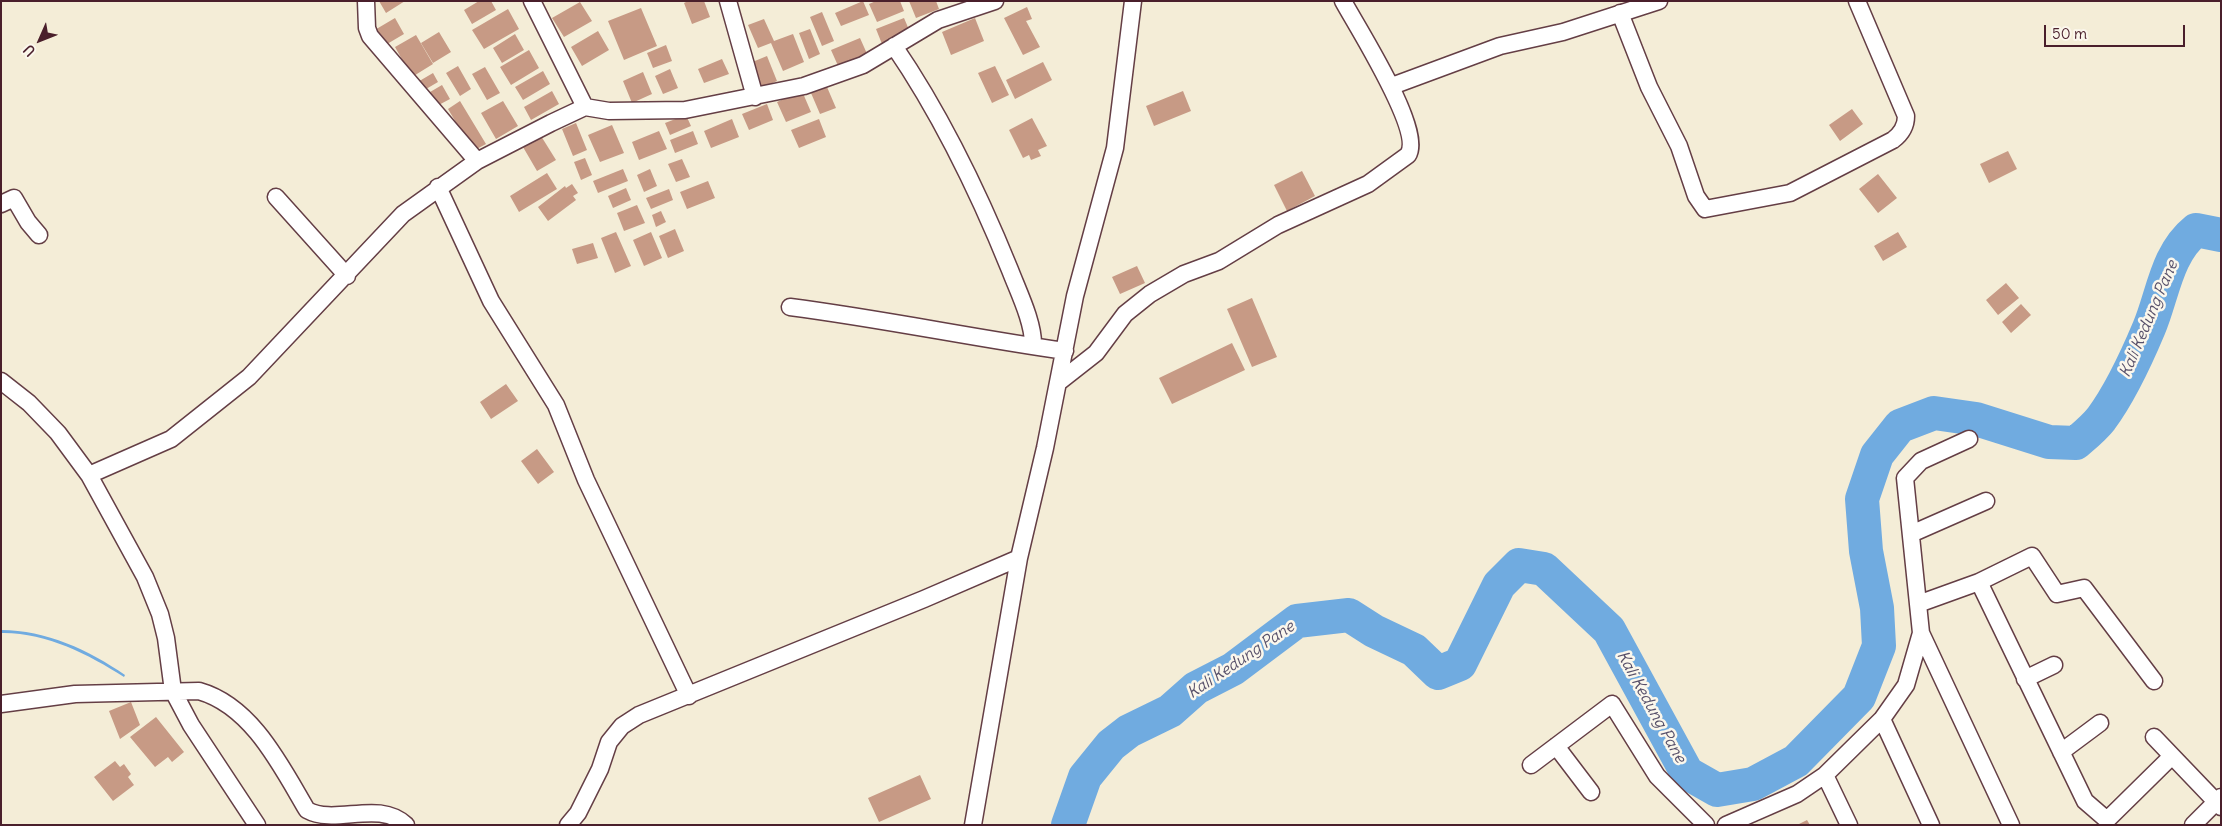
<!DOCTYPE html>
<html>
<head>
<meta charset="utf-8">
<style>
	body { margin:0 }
	#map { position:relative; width:2222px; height:826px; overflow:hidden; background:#f4edd7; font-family:Delius,sans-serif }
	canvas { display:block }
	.frame { position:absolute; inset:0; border:2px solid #4a1f2b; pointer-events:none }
	.north { position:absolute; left:15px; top:15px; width:50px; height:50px; -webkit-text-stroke:4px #fbf7ec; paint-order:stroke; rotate:226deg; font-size:14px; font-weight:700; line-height:20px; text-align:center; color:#4a1f2b }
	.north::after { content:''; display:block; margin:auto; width:18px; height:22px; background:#4a1f2b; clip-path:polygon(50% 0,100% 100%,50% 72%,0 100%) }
	.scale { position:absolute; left:2044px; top:25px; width:141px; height:22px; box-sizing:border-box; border:2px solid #4a1f2b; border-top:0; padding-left:6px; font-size:15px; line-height:18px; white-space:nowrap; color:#4a1f2b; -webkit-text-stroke:4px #fbf7ec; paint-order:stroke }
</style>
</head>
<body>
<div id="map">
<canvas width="2222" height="826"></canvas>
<div class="frame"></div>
<div class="north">U</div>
<div class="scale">50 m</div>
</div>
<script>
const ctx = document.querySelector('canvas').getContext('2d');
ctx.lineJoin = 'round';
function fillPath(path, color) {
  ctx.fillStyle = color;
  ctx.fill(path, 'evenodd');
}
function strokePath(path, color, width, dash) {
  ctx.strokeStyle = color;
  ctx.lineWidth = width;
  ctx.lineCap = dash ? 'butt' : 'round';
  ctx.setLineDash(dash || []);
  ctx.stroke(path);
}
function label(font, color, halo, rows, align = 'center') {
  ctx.font = font + ' Delius,sans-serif';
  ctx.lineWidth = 5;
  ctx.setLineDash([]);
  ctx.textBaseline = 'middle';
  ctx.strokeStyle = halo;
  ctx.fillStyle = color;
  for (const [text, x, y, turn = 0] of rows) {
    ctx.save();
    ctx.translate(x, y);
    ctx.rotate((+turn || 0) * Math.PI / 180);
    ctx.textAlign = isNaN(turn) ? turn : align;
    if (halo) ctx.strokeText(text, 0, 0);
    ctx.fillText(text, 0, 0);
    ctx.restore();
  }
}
const water = new Path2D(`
	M1 630C46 630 89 650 125 675L124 677C88 654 45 632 1 633Z`);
const river = new Path2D(`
	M1068 825 1085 777 1111 745 1129 731 1170 711 1196 688 1233 669 1297 621 1349 615 1374 631 1414 650 1438 673 1460 664 1499 585 1519 565 1544 569 1609 630 1687 773 1717 790 1753 784 1796 761 1859 697 1879 646 1877 608 1866 551 1862 499 1877 455 1900 426 1934 413 1976 419 2049 442 2076 443C2084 436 2094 428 2101 419 2121 392 2136 359 2149 328 2163 295 2166 254 2196 230L2221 235`);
const building = new Path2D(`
	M379 1H405L386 13Z
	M479 1H491L496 10 472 24 464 10Z
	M688 1H704L710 17 692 24 684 3Z
	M863 1 869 15 841 26 835 13Z
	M876 1H900L904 11 877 22 869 4Z
	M909 1H936L939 9 916 18Z
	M580 2 592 21 564 37 552 18Z
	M1027 7 1032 19 1026 21 1040 47 1023 55 1004 18Z
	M641 8 657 46 624 60 608 21Z
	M508 9 519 29 484 49 472 30Z
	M822 12 834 41 822 46 810 17Z
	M395 18 404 34 382 47 373 31Z
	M904 18 910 32 882 44 876 29Z
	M975 18 984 41 951 55 942 32Z
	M764 19 774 41 793 34 804 62 783 71 771 43 758 48 748 25Z
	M810 29 820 54 809 59 799 33Z
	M598 31 609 50 582 66 571 47Z
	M439 32 451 52 433 63 421 43Z
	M515 34 524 50 502 63 493 48Z
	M416 35 433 64 412 77 395 47Z
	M860 38 868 56 839 68 831 50Z
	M666 45 672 61 653 68 647 53Z
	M529 50 539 68 511 85 500 67Z
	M767 56 777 81 761 88 750 63Z
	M722 59 729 74 704 83 698 69Z
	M1043 62 1052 80 1015 99 1006 80Z
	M458 66 471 89 460 96 446 73Z
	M995 66 1009 95 992 103 978 73Z
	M485 67 500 93 487 100 472 74Z
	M670 69 678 88 663 94 655 76Z
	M543 71 550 84 523 100 515 87Z
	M643 72 652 94 632 103 623 81Z
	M433 73 438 82 421 92 416 83Z
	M442 85 450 99 433 108 425 95Z
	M827 87 836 108 820 114 811 93Z
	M552 91 559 104 531 120 524 107Z
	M802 91 811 112 786 122 777 102Z
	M1183 91 1191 111 1154 126 1146 106Z
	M460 101 486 144 473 151 448 109Z
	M503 101 518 126 496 139 481 113Z
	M767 104 773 120 749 130 742 114Z
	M1852 109 1863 124 1840 141 1829 125Z
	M686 115 691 126 670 135 665 123Z
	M1032 118 1047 146 1038 150 1041 156 1031 160 1029 155 1023 158 1009 130Z
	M732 119 739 137 711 148 704 131Z
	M819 119 826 137 799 148 791 130Z
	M576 123 587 150 573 156 562 129Z
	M612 125 624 153 600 162 588 135Z
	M659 131 667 149 639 160 632 142Z
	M693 131 698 144 675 153 670 140Z
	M541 136 556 160 537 171 523 147Z
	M2008 151 2017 169 1989 183 1980 164Z
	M585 158 592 175 581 180 574 162Z
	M682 159 690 177 676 182 668 164Z
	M623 169 628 181 598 193 593 181Z
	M650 169 657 186 644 192 637 175Z
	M1302 171 1315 196 1287 211 1274 185Z
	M547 173 557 189 519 212 510 196Z
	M1878 174 1897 198 1878 213 1859 189Z
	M708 181 715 198 687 209 680 192Z
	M572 184 578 193 573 196 576 200 548 221 538 207 565 186 566 188Z
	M626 188 631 200 613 208 608 196Z
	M669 189 673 200 651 209 646 198Z
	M637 205 645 223 624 231 617 213Z
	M661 211 666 222 656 227 652 215Z
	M675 229 684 251 668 258 659 236Z
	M616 232 631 266 615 273 601 238Z
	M651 232 662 258 644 266 633 240Z
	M1898 232 1907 247 1883 261 1874 246Z
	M593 243 598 258 577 264 572 249Z
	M1137 266 1145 283 1120 294 1112 277Z
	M2006 283 2019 298 1998 315 1986 300Z
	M1252 298 1277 357 1252 367 1227 309Z
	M2021 304 2031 315 2011 333 2002 322Z
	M1232 343 1245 370 1172 404 1159 378Z
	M506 384 518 401 491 419 480 402Z
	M537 449 554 472 538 484 521 461Z
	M131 702 140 725 120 739 109 711Z
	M156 717 184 752 172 762 168 757 155 767 130 737Z
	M115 761 120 767 124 764 131 774 128 777 134 785 113 801 94 777Z
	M920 775 931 799 879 822 868 798Z
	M1807 820 1810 825H1797Z`);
const minor = new Path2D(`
	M366 1 367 28 370 36 477 161
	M532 1 585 107
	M728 1 755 97
	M1620 13 1649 87 1679 146 1696 196 1705 209 1790 193 1893 140C1901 134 1906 127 1906 116L1857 1
	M894 46C942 116 978 191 1010 270 1018 291 1034 323 1033 346
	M1392 86 1500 46 1563 32 1659 1
	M438 187 491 301 556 405 586 480 689 696
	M276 197 347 276
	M1 204 14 198 28 222 39 235
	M790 307C883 319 973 338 1065 351
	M1 381 29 403 58 433 89 475 145 577 160 614 166 638 173 691 191 725 257 825
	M1059 382 1096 353 1125 314 1150 294 1184 274 1219 261 1278 225 1368 184 1408 155C1424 131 1357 27 1343 1
	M1969 439 1921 461 1905 478 1918 604 1979 582
	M89 475 171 439 249 377 403 214 477 161 551 123 585 107 609 111 685 110 804 86 863 65 938 20 995 1
	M1911 534 1986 501
	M1921 633 2011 825
	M2025 679 2054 665
	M2154 681 2084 588 2057 594 2032 556 1979 582 2085 801 2107 820 2172 756
	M1 704 75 694 199 691C252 706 281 766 307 810 336 826 378 799 406 825
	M1882 719 1931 825
	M2154 737 2221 807
	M1556 746 1591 792
	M2061 752 2100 723
	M1531 765 1612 704 1657 776 1706 825
	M1825 775 1849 825
	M568 825 578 813 600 769 609 742 622 726 639 715 924 599 1019 558
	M973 825 1019 558 1045 448 1075 296 1115 148 1133 1
	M1726 825 1797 794 1825 775 1882 719 1906 685 1921 633 1918 604
	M2193 825 2221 797`);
const waterNames = [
	["Kali Kedung Pane",2149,319,-67],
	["Kali Kedung Pane",1241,660,-34],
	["Kali Kedung Pane",1651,707,61]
];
fillPath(water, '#70abe0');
strokePath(river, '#70abe0', 34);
fillPath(building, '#c79a85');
strokePath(minor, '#643e45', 19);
strokePath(minor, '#fff', 16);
label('italic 16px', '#57506a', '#fbf7ec', waterNames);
</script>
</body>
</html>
